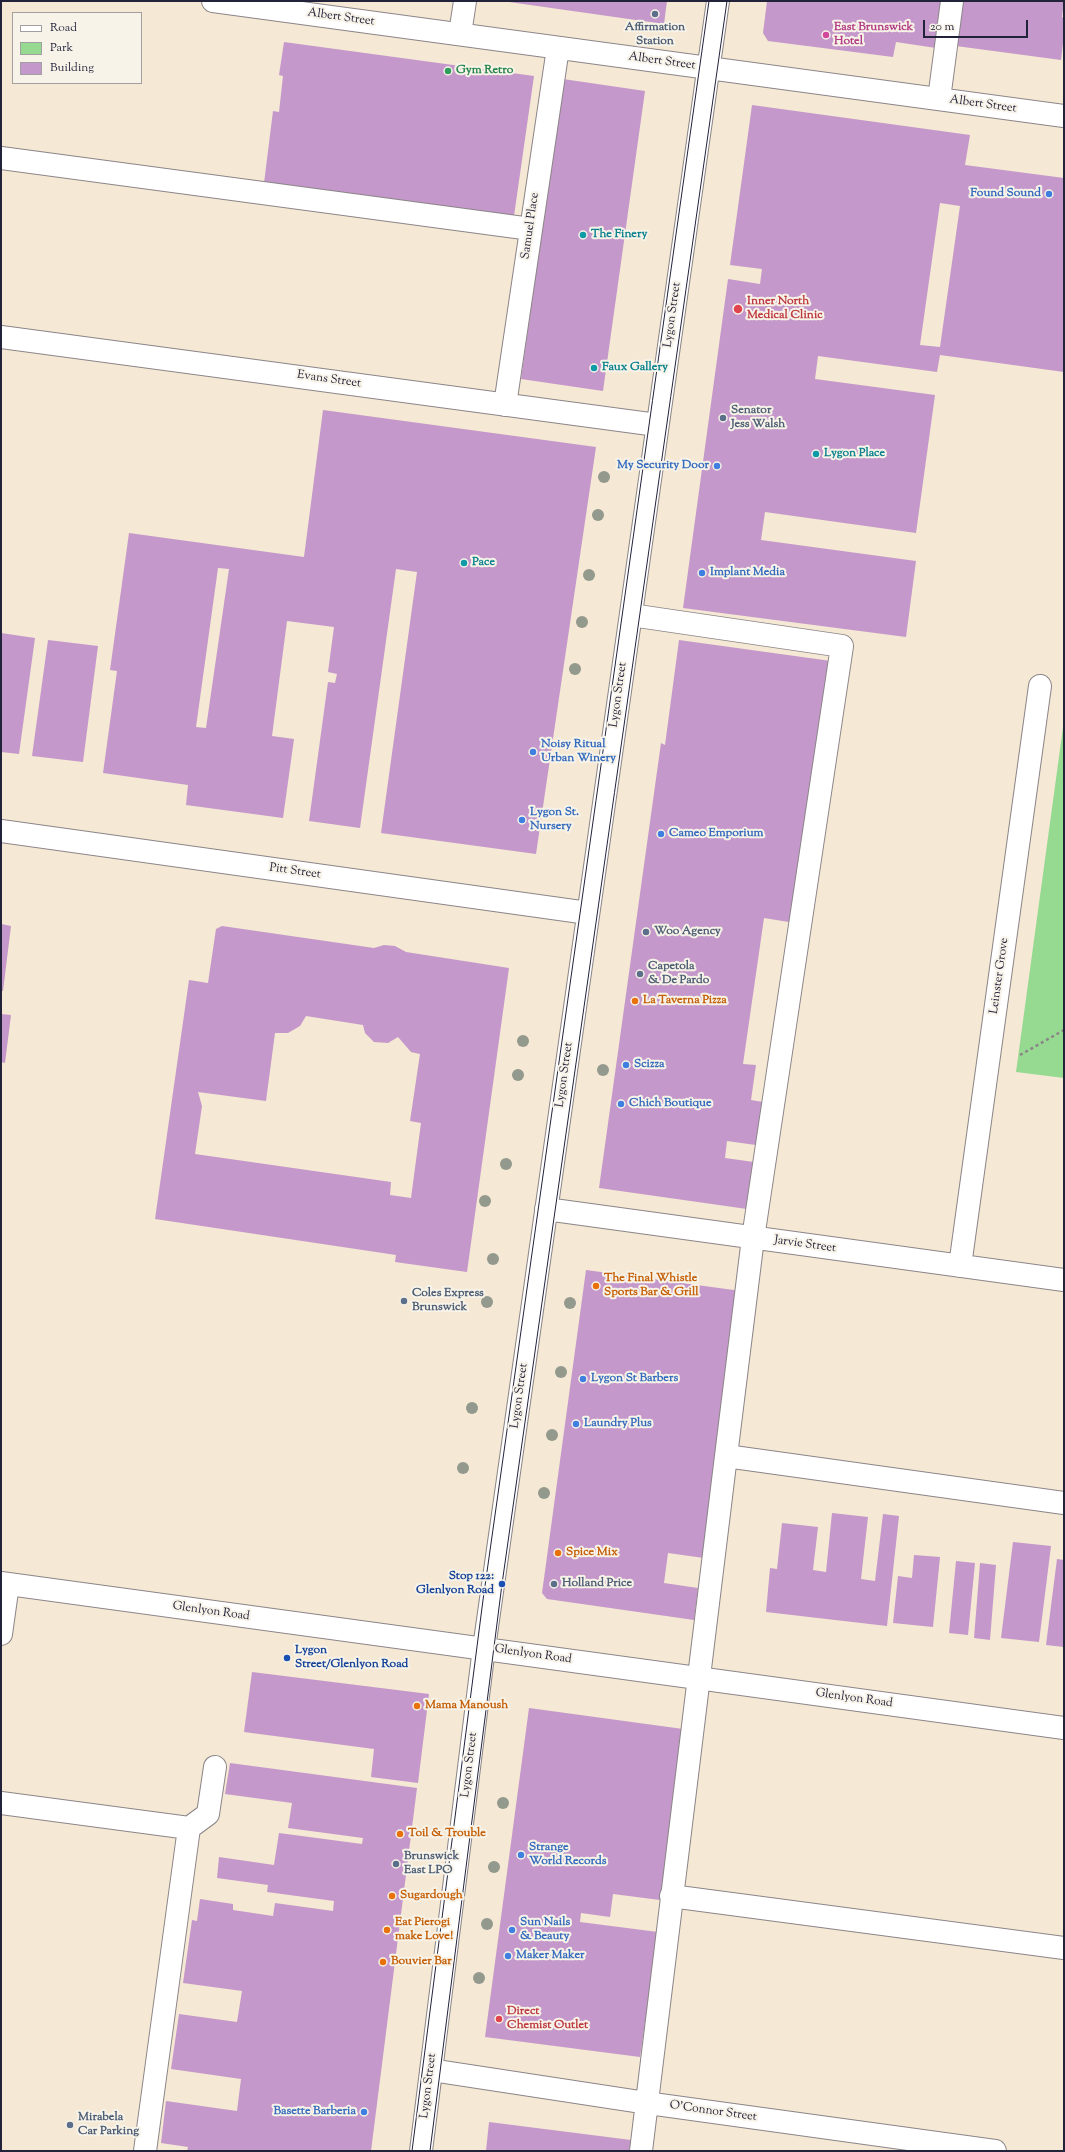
<!DOCTYPE html>
<html>
<head>
<meta charset="utf-8">
<style>
	body { margin:0 }
	#map { position:relative; width:1065px; height:2152px; overflow:hidden; background:#f5e8d4; font-family:"Sorts Mill Goudy",serif }
	canvas { display:block }
	.frame { position:absolute; inset:0; border:2px solid #22223b; pointer-events:none }
	.legend { position:absolute; left:12px; top:12px; width:130px; height:72px; box-sizing:border-box; background:#f7f3e8; border:1px solid #a29fa3; margin:0; padding:5px 7px; list-style:none; font-size:12px; color:#22223b }
	.legend li { display:flex; align-items:center; gap:8px; height:20px }
	.legend b { width:20px; border:1px solid #a29fa3 }
	.scale { position:absolute; left:923px; top:20px; width:105px; height:18px; box-sizing:border-box; border:2px solid #22223b; border-top:0; padding-left:5px; font-size:12px; line-height:14px; white-space:nowrap; color:#22223b; -webkit-text-stroke:3px #f7f3e8; paint-order:stroke }
</style>
</head>
<body>
<div id="map">
<canvas width="1065" height="2152"></canvas>
<div class="frame"></div>
<ul class="legend">
<li><b style="height:5px;background:#fff"></b>Road</li>
<li><b style="height:11px;background:#96da92"></b>Park</li>
<li><b style="height:11px;background:#c498ca"></b>Building</li>
</ul>
<div class="scale">20 m</div>
</div>
<script>
const ctx = document.querySelector('canvas').getContext('2d');
ctx.lineJoin = 'round';
function fillPath(path, color) {
  ctx.fillStyle = color;
  ctx.fill(path, 'evenodd');
}
function strokePath(path, color, width, dash) {
  ctx.strokeStyle = color;
  ctx.lineWidth = width;
  ctx.lineCap = dash ? 'butt' : 'round';
  ctx.setLineDash(dash || []);
  ctx.stroke(path);
}
function label(font, color, halo, rows, align = 'center') {
  ctx.font = font + ' "Sorts Mill Goudy",serif';
  ctx.lineWidth = 4;
  ctx.setLineDash([]);
  ctx.textBaseline = 'middle';
  ctx.strokeStyle = halo;
  ctx.fillStyle = color;
  for (const [text, x, y, turn = 0] of rows) {
    ctx.save();
    ctx.translate(x, y);
    ctx.rotate((+turn || 0) * Math.PI / 180);
    ctx.textAlign = isNaN(turn) ? turn : align;
    if (halo) ctx.strokeText(text, 0, 0);
    ctx.fillText(text, 0, 0);
    ctx.restore();
  }
}
const green = new Path2D(`
	M1064 720V1078L1016 1072Z`);
const building = new Path2D(`
	M502 1H667L664 24Z
	M767 1H942L936 48 896 42 893 57 768 41 763 33Z
	M963 1H1064L1062 17 1064 18V35L1061 60 956 46Z
	M284 42 534 76 514 216 264 183 273 111 279 112 283 76 279 75Z
	M563 79 645 91 603 391 521 379Z
	M752 105 970 135 965 165 1064 178V372L940 355 937 372 818 356 815 379 935 395 916 533 765 512 761 540 916 561 906 637 683 608 728 279 760 284 762 269 730 265ZM940 203 960 206 940 347 920 345Z
	M323 410 596 447 536 854 381 833 417 572 396 569 360 828 309 821 328 682 335 683 337 674 328 672 334 627 287 621 272 736 294 739 283 818 186 805 188 785 103 773 117 671 110 670 129 533 304 557ZM218 568 229 569 206 728 196 727Z
	M1 633 35 638 19 754 1 752Z
	M48 640 98 646 83 762 32 756Z
	M679 640 831 661 795 923 764 918 743 1064 756 1065 751 1100 769 1103 763 1146 727 1141 725 1158 761 1163 754 1210 599 1188 661 743 665 745Z
	M1 924 11 926 3 991H1Z
	M222 926 374 948 384 945 395 946 406 952 509 968 467 1272 395 1262 396 1255 155 1219 189 980 208 983 216 929ZM306 1016 363 1025 365 1033 374 1042 388 1043 398 1037 411 1052 420 1054 410 1121 421 1123 411 1198 390 1195 391 1182 195 1154 202 1106 198 1092 266 1101 275 1033H288L300 1026Z
	M1 1014 11 1015 5 1063 1 1062Z
	M586 1270 741 1291 704 1558 668 1553 664 1583 698 1588 694 1620 547 1599 542 1593Z
	M832 1513 868 1517 861 1579 875 1581 883 1514 899 1516 887 1626 766 1612 770 1568 777 1569 782 1523 818 1527 813 1570 826 1572Z
	M1013 1542 1051 1546 1039 1642 1001 1638Z
	M914 1555 940 1557 933 1627 893 1623 898 1576 912 1578Z
	M1057 1559 1064 1560V1647L1046 1645Z
	M956 1561 975 1563 968 1635 949 1633Z
	M980 1563 996 1565 990 1640 974 1638Z
	M252 1672 429 1694 418 1783 371 1777 374 1749 244 1732Z
	M529 1708 683 1729 660 1900 613 1894 610 1917 581 1913 580 1922 658 1932 640 2057 485 2037Z
	M230 1763 417 1788 371 2151H187L188 2147 161 2143 166 2101 237 2111 241 2079 171 2069 179 2014 237 2022 242 1991 183 1983 192 1920 197 1921 200 1899 233 1904V1910L273 1916 275 1903 333 1911 334 1901 267 1892 268 1885 217 1878 219 1857 274 1865 279 1833 362 1844 363 1838 288 1828 292 1803 225 1794Z
	M489 2122 631 2140 629 2151H486Z`);
const path = new Path2D(`
	M1020 1055 1064 1030`);
const minor = new Path2D(`
	M213 1 1064 116
	M460 34 465 1
	M939 99 952 1
	M1 158 531 229
	M1 337 657 425
	M505 405 558 48
	M631 615 842 646 753 1238 726 1456 1064 1503
	M1 831 588 913
	M546 1209 1064 1280
	M960 1266 1040 686
	M1 1583 1064 1728
	M1 1634 8 1584
	M1 1803 189 1828
	M671 1896 1064 1948
	M431 2070 647 2103 995 2151
	M145 2151 189 1828 208 1814 215 1767
	M421 2151 484 1648 718 1
	M641 2151 726 1456`);
const tram = new Path2D(`
	M412 2151 483 1600 709 1
	M430 2151 502 1584 727 1`);
const trees = [
	[604,477],
	[598,515],
	[589,575],
	[582,622],
	[575,669],
	[523,1041],
	[603,1070],
	[518,1075],
	[506,1164],
	[485,1201],
	[493,1259],
	[487,1302],
	[570,1303],
	[561,1372],
	[472,1408],
	[552,1435],
	[463,1468],
	[544,1493],
	[503,1803],
	[494,1867],
	[487,1924],
	[479,1978]
];
const markers = [
	[655,14,4,"#5c6f8a"],
	[826,35,4,"#d1479c"],
	[448,71,4,"#2e9e5b"],
	[1049,194,4,"#3f7fe0"],
	[583,235,4,"#0f9aa8"],
	[738,309,5,"#e0444e"],
	[594,368,4,"#0f9aa8"],
	[723,418,4,"#5c6f8a"],
	[816,454,4,"#0f9aa8"],
	[717,466,4,"#3f7fe0"],
	[464,563,4,"#0f9aa8"],
	[702,573,4,"#3f7fe0"],
	[533,752,4,"#3f7fe0"],
	[522,820,4,"#3f7fe0"],
	[661,834,4,"#3f7fe0"],
	[646,932,4,"#5c6f8a"],
	[640,974,4,"#5c6f8a"],
	[635,1001,4,"#e8710a"],
	[626,1065,4,"#3f7fe0"],
	[621,1104,4,"#3f7fe0"],
	[596,1286,4,"#e8710a"],
	[404,1301,4,"#5c6f8a"],
	[583,1379,4,"#3f7fe0"],
	[576,1424,4,"#3f7fe0"],
	[558,1553,4,"#e8710a"],
	[502,1584,4,"#1a4fb4"],
	[554,1584,4,"#5c6f8a"],
	[287,1658,4,"#1a4fb4"],
	[417,1706,4,"#e8710a"],
	[400,1834,4,"#e8710a"],
	[521,1855,4,"#3f7fe0"],
	[396,1864,4,"#5c6f8a"],
	[392,1896,4,"#e8710a"],
	[387,1930,4,"#e8710a"],
	[512,1930,4,"#3f7fe0"],
	[508,1956,4,"#3f7fe0"],
	[383,1962,4,"#e8710a"],
	[499,2019,4,"#e0444e"],
	[364,2112,4,"#3f7fe0"],
	[70,2125,4,"#5c6f8a"]
];
const streetNames = [
	["Albert Street",341,18,8],
	["Albert Street",662,62,8],
	["Albert Street",983,105,8],
	["Samuel Place",531,226,-82],
	["Lygon Street",673,315,-82],
	["Evans Street",329,380,8],
	["Lygon Street",619,695,-82],
	["Pitt Street",295,872,8],
	["Leinster Grove",1000,976,-82],
	["Lygon Street",565,1075,-82],
	["Jarvie Street",805,1245,8],
	["Lygon Street",520,1396,-82],
	["Glenlyon Road",211,1612,8],
	["Glenlyon Road",533,1655,8],
	["Glenlyon Road",854,1699,8],
	["Lygon Street",470,1765,-83],
	["Lygon Street",429,2086,-83],
	["O'Connor Street",713,2112,8]
];
const serviceNames = [
	["Affirmation",655,28,"center"],
	["Station",655,42,"center"],
	["Senator",731,411],
	["Jess Walsh",731,425],
	["Woo Agency",654,932],
	["Capetola",648,967],
	["& De Pardo",648,981],
	["Coles Express",412,1294],
	["Brunswick",412,1308],
	["Holland Price",562,1584],
	["Brunswick",404,1857],
	["East LPO",404,1871],
	["Mirabela",78,2118],
	["Car Parking",78,2132]
];
const hotelNames = [
	["East Brunswick",834,28],
	["Hotel",834,42]
];
const leisureNames = [
	["Gym Retro",456,71]
];
const shopNames = [
	["Found Sound",1041,194,"right"],
	["My Security Door",709,466,"right"],
	["Implant Media",710,573],
	["Noisy Ritual",541,745],
	["Urban Winery",541,759],
	["Lygon St.",530,813],
	["Nursery",530,827],
	["Cameo Emporium",669,834],
	["Scizza",634,1065],
	["Chich Boutique",629,1104],
	["Lygon St Barbers",591,1379],
	["Laundry Plus",584,1424],
	["Strange",529,1848],
	["World Records",529,1862],
	["Sun Nails",520,1923],
	["& Beauty",520,1937],
	["Maker Maker",516,1956],
	["Basette Barberia",356,2112,"right"]
];
const cultureNames = [
	["The Finery",591,235],
	["Faux Gallery",602,368],
	["Lygon Place",824,454],
	["Pace",472,563]
];
const healthNames = [
	["Inner North",747,302],
	["Medical Clinic",747,316],
	["Direct",507,2012],
	["Chemist Outlet",507,2026]
];
const foodNames = [
	["La Taverna Pizza",643,1001],
	["The Final Whistle",604,1279],
	["Sports Bar & Grill",604,1293],
	["Spice Mix",566,1553],
	["Mama Manoush",425,1706],
	["Toil & Trouble",408,1834],
	["Sugardough",400,1896],
	["Eat Pierogi",395,1923],
	["make Love!",395,1937],
	["Bouvier Bar",391,1962]
];
const transitNames = [
	["Stop 122:",494,1577],
	["Glenlyon Road",494,1591],
	["Lygon",295,1651,"left"],
	["Street/Glenlyon Road",295,1665,"left"]
];
fillPath(green, '#96da92');
fillPath(building, '#c498ca');
strokePath(minor, '#8c8588', 24);
strokePath(path, '#8c8588', 2.5, [3, 3]);
strokePath(minor, '#fff', 22);
strokePath(tram, '#22223b', 1);
ctx.fillStyle = '#94998e';
for (const [x, y] of trees) {
  ctx.beginPath();
  ctx.arc(x, y, 6, 0, 2 * Math.PI);
  ctx.fill();
}
for (const [x, y, r, color] of markers) {
  const dot = new Path2D();
  dot.arc(x, y, r, 0, 2 * Math.PI);
  ctx.fillStyle = color;
  ctx.fill(dot);
  strokePath(dot, '#f7f3e8', 1.5);
}
label('12px', '#22223b', '#f7f3e8', streetNames);
label('bold 12px', '#4e5e75', '#f7f3e8', serviceNames, 'left');
label('bold 12px', '#b23c85', '#f7f3e8', hotelNames, 'left');
label('bold 12px', '#27864d', '#f7f3e8', leisureNames, 'left');
label('bold 12px', '#366cbe', '#f7f3e8', shopNames, 'left');
label('bold 12px', '#0d838f', '#f7f3e8', cultureNames, 'left');
label('bold 12px', '#be3a42', '#f7f3e8', healthNames, 'left');
label('bold 12px', '#c56008', '#f7f3e8', foodNames, 'left');
label('bold 12px', '#164399', '#f7f3e8', transitNames, 'right');
</script>
</body>
</html>
